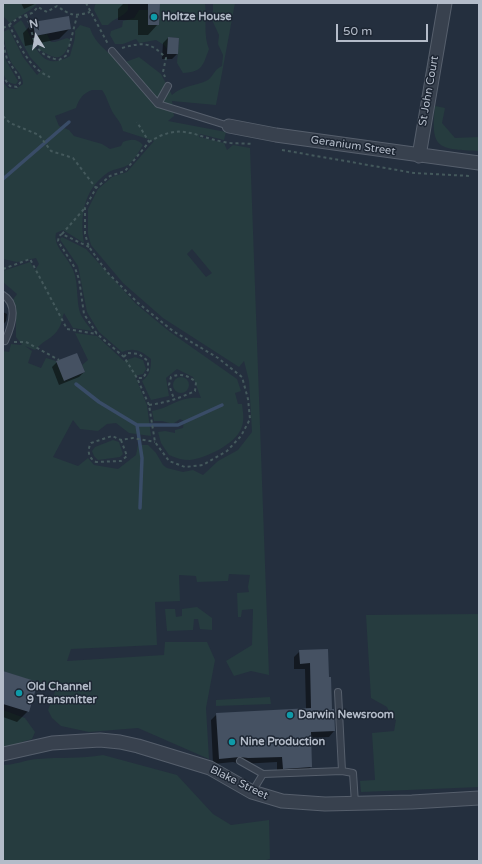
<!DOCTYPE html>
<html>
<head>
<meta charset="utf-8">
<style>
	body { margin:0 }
	#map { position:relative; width:482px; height:864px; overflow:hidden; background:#242f3e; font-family:"Varela Round",sans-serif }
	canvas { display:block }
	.frame { position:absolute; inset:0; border:4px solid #b4bcc9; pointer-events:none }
	.north { position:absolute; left:16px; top:16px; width:40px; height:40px; -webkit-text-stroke:3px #1d2633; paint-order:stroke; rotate:349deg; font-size:11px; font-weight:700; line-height:16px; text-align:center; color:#b4bcc9 }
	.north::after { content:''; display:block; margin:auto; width:14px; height:18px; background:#b4bcc9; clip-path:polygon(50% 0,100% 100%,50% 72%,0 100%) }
	.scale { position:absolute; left:336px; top:24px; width:92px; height:18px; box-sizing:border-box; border:2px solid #b4bcc9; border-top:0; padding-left:5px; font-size:12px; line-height:14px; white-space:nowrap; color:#b4bcc9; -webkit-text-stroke:3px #1d2633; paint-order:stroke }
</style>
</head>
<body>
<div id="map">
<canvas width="482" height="864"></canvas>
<div class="frame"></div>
<div class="north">N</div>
<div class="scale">50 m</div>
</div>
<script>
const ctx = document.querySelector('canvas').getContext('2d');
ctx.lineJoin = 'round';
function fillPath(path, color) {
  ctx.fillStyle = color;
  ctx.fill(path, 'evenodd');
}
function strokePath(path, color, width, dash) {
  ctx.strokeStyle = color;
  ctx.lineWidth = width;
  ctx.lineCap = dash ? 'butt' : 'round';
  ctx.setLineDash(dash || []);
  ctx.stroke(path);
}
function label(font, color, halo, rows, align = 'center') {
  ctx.font = font + ' "Varela Round",sans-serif';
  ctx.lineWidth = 3;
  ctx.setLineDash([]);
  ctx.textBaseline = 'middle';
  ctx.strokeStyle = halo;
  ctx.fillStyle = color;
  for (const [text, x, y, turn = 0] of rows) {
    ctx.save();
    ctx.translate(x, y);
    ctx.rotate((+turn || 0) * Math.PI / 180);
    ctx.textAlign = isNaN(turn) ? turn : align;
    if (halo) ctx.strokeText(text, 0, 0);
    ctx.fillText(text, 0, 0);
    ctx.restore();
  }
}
const green = new Path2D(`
	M3 3H35L36 5C28 13 18 16 10 23L3 16Z
	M97 3H128V10C122 18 114 18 108 25H102L94 10 95 5Z
	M160 3H205C207 19 203 35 209 49 203 65 203 72 183 73L177 63 179 38 168 37 167 49 164 45 156 40 139 43 136 39 123 44H115L110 35 111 31 122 27 123 21 134 18 139 10H148V24L159 25Z
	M213 3H235L216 105 172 101 174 116 168 121 226 132 224 140 200 134 199 137 224 143 227 150 233 145 250 148 269 675 251 671 234 676 226 661 252 645 253 609 242 610 241 617H238L237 593 249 592 248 587 250 575 229 574 228 581 197 582 196 576 179 575 180 601 155 602 157 645 71 649 67 661 164 655 165 642H207L215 660 206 708 209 759 138 728 89 732 61 726 52 718 48 710 56 689 3 671V351L9 352 11 344 22 345 16 337V314L12 301 17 294 3 282V271L30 262 35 270 39 264 36 258 17 262 3 259V82L8 88 16 89 23 84C23 73 14 69 10 60 6 51 4 41 3 32L9 29 23 57 37 75 42 70 30 57 13 26 21 20C35 38 37 75 70 56 72 47 76 39 75 31L80 25 90 28C96 46 108 50 120 64L139 57 161 74 172 95C181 86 195 86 206 81 213 78 213 70 222 66L223 55 218 44 219 35 213 22ZM92 90H102C107 97 108 103 112 111 116 119 121 121 123 131L154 141 127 172 112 177 98 189 88 209V234L91 245 123 283 163 318 239 367 244 361 249 381 252 432 238 450 218 461 203 475 193 470 183 472 167 468 163 465 156 453 148 445H138L136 455 118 469 94 465 88 458 78 466 53 457 73 420 80 429 98 431 107 424 116 423 129 433 151 436 147 405 135 376 143 374 146 369 143 360 135 357 124 361 97 336 75 333 88 360 82 365 85 372 65 381 56 361 46 358 41 368 28 363 32 351 25 346 35 350C43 340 53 339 59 328 62 324 62 317 64 313L73 328 92 331C89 326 84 321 81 315 75 300 80 281 71 266 66 255 53 246 56 233L63 230 84 243C80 217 83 191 106 174 112 169 120 169 126 166 133 163 139 151 143 145 137 138 130 139 123 142L121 146 110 149 102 144 74 136 69 130 59 126 55 116 76 108C79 99 82 94 92 90ZM192 249 212 273 206 277 187 254Z
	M47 34 51 42H55L67 38 71 40C63 61 58 61 40 50L35 36Z
	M3 53 5 59 18 81 16 84C0 84 3 64 3 53Z
	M435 106 445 108 442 123 455 138 479 137V151C439 149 430 150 435 106Z
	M62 237 86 249 136 304 170 332 237 379 241 391 235 393 238 404H242C243 413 245 420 241 429 235 444 206 458 190 460 182 460 176 458 169 455L161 443 158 432 165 431 175 433V430L183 428 184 421 180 419 173 424 162 421H154L152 411C171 408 178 396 201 398L193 377 177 369 166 378 169 396 151 400 142 381C150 375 151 369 151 359 141 351 135 347 122 352L99 332 87 312 78 266 61 241 60 239Z
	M173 385a8 8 0 1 1 16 0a8 8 0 1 1-16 0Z
	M113 440 119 442 123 454 120 457 98 460 94 456 92 451 95 447Z
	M197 607 212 618V630L200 629 198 619H194L193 630 167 631 165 609H175L176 617 182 616V609Z
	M479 614V787L361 792 360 781 375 780 372 733 394 731 396 720 390 714 387 707 371 698 366 615Z
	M270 697 271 704 216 706V700Z
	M3 710 25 718 35 732 32 739 22 742 10 750 3 748Z
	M103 755 177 775 213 814 231 825 269 820 270 859 263 861H3V765C15 765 25 760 37 759 59 757 81 759 103 755Z`);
const shadow = new Path2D(`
	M21 3H37L24 9Z
	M124 3H159L158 24 148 35H138V20H118V9Z
	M68 17 70 28 59 39 25 46 23 33 33 23Z
	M168 38 177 54 172 59H162L163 43Z
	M3 312 7 314 6 321 3 325Z
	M57 362 84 372 79 377 59 385 52 367Z
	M300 651 328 678 331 710H333L334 731 329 737 310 738 311 767 305 773 277 774V762L241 764 233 762 213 764 211 720 217 714 306 709 305 669H294V657Z
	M3 672 28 711 17 722 3 717Z`);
const stream = new Path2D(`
	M3 179 69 122
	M76 384 99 402 137 425H178L222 405
	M137 425 142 458 140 508`);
const building = new Path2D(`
	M148 3H160L159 25H148Z
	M69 16 71 29 35 36 33 22Z
	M168 37 179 38 178 54H167Z
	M77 353 85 372 64 381 56 361Z
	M328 649 329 677H331L332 709H334L335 731 311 732 312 767 283 769 282 757 248 758 240 757 219 759 216 713 311 708 310 663 300 664 299 650Z
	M3 671 38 682 29 712 3 704Z`);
const path = new Path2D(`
	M86 3 108 44
	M26 15C36 39 31 54 59 60L67 55 77 16
	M9 25 18 18 32 13 38 7 47 12 57 6C70 15 74 17 90 12
	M3 28 9 25C19 44 29 69 50 77
	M3 44 7 59 19 77 20 83 17 87 10 86 3 77
	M122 48C143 42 151 42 166 58L163 72 165 77
	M3 116 10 123 39 135 51 151 73 158 96 188
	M149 142C181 122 192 136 224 142 233 144 243 143 252 144
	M282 150 414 173 470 176
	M62 234 84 209
	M89 247 62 234 59 236 58 241 75 268 79 279 84 314 97 334 124 357 137 378 149 405 155 442 169 461 185 467 203 465 227 451 241 436 250 419 248 399 242 377 218 358 173 331 138 303 107 272 89 247 85 234V208L96 188 110 176 125 171 149 142 137 122
	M3 269 30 259 67 329 97 334
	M14 342H26L59 360
	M124 357 127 353 139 354 148 361V370L143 378H137
	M149 405C165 403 180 398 195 391L196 382C187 375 181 373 171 377L169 385 174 399
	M121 440 127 456 121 461 96 462C88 458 87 450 91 443L112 436 121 440 133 438 155 442`);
const service = new Path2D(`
	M112 51 158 104 229 126
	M158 104 168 86
	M3 295C20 305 11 328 5 341
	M338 692 342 771 353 773 355 803
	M240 761 263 774
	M252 792 263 774 342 771`);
const minor = new Path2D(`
	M229 126 276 135 479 163
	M419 156 445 3
	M3 754 52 743 100 740 120 742 138 746 210 768 252 792 282 801 325 804 412 802 479 798`);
const markers = [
	[154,17,4,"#0f9aa8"],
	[19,693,4,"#0f9aa8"],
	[290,715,4,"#0f9aa8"],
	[232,742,4,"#0f9aa8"]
];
const poiNames = [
	["Holtze House",162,17],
	["Old Channel",27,687],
	["9 Transmitter",27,700],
	["Darwin Newsroom",298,715],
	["Nine Production",240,742]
];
const streetNames = [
	["St John Court",429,91,-80],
	["Geranium Street",353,146,8],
	["Blake Street",239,783,26]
];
fillPath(green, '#263c3f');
fillPath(shadow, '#0007');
strokePath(stream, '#394c67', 3.5);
fillPath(building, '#455162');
strokePath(service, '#565f6c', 8);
strokePath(minor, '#565f6c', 15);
strokePath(path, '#44595c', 2, [3, 3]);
strokePath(service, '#38414e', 6);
strokePath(minor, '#38414e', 13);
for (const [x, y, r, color] of markers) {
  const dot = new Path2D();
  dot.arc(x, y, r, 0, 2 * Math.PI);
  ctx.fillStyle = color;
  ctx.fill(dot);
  strokePath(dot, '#1d2633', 1.5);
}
label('bold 11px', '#b4bcc9', '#1d2633', poiNames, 'left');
label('11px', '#b4bcc9', '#1d2633', streetNames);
</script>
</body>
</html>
